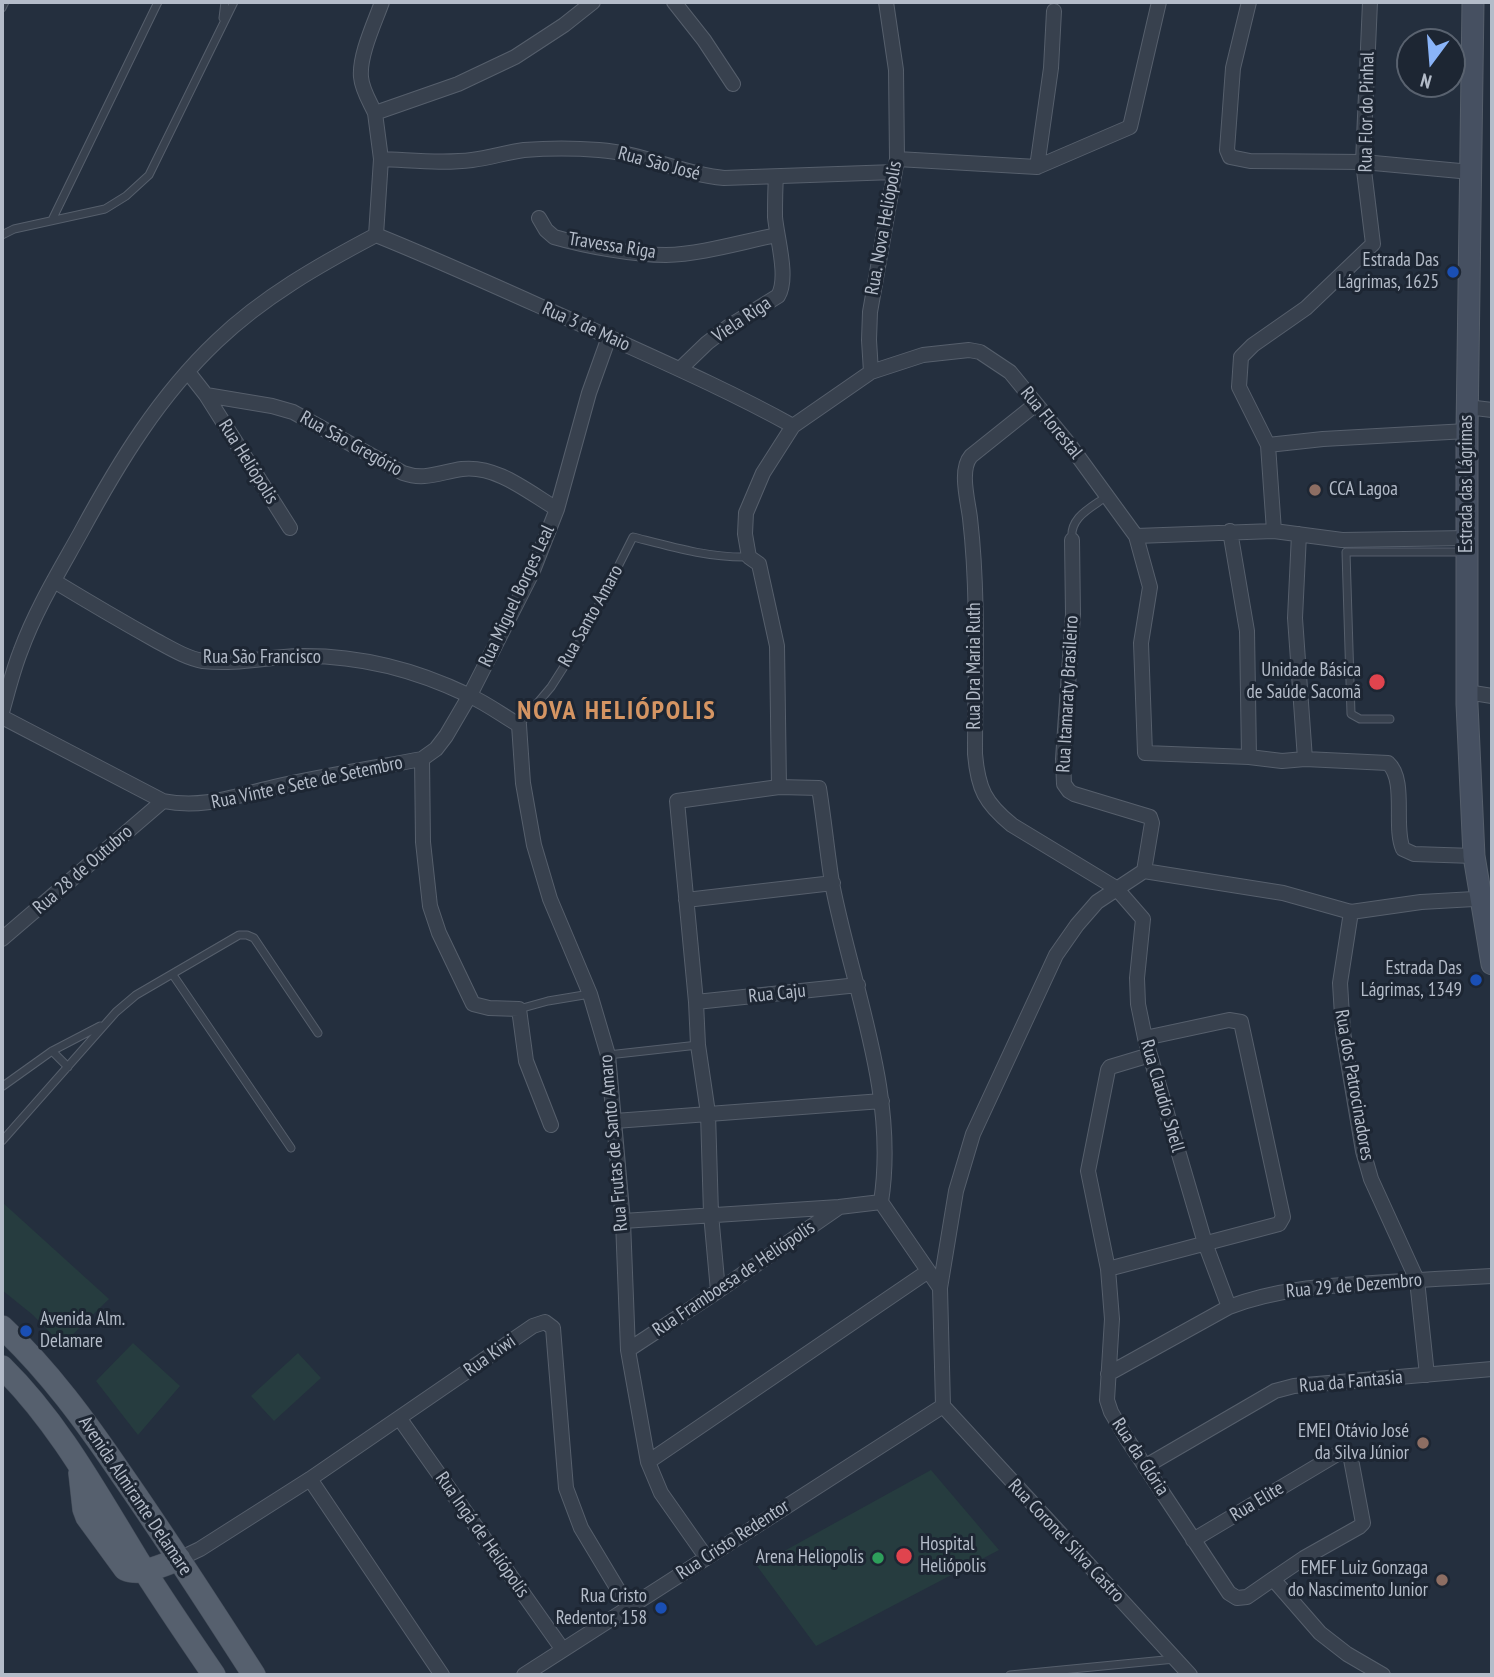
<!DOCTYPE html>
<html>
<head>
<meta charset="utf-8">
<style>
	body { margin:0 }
	#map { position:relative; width:1494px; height:1677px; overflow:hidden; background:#242f3e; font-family:"PT Sans Narrow",sans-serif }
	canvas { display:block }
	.frame { position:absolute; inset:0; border:4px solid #b4bcc9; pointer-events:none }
	.north { position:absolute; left:1396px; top:28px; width:70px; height:70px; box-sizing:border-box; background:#1d2633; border:2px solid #59626f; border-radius:50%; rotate:196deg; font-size:19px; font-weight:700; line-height:28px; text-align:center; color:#b4bcc9 }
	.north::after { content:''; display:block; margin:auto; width:24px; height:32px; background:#8ab4f8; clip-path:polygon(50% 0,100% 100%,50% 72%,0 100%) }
</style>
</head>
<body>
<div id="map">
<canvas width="1494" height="1677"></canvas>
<div class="frame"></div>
<div class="north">N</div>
</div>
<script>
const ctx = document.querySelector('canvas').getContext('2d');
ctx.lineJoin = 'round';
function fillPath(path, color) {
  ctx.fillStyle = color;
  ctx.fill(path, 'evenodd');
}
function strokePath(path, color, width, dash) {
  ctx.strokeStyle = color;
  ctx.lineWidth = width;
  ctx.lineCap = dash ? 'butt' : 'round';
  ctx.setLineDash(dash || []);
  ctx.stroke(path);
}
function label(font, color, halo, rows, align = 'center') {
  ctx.font = font + ' "PT Sans Narrow",sans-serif';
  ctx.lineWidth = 6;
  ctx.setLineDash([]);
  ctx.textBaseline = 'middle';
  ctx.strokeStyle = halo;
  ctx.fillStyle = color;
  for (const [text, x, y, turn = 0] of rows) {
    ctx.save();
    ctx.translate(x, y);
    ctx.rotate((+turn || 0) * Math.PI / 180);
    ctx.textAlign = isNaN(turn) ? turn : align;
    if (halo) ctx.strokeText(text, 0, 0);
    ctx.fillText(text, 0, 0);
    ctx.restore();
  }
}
const green = new Path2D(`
	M2 1202 109 1299 62 1345 33 1315 2 1290Z
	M133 1343 180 1386 138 1435 96 1381Z
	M298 1353 321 1378 274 1421 251 1396Z
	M931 1470 999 1550 816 1646 757 1566Z`);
const lane = new Path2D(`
	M2 8 5 2
	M223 18 225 2
	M52 220 158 2
	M2 235 14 229 105 209 126 196 149 175 234 2
	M1072 540C1069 517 1091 508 1107 496
	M1390 719H1360L1351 714 1346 552H1463
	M519 725 551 687 581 640 633 537C672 547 709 558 749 557
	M173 975 291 1148
	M519 1009 548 1001 590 994
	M52 1051 68 1067
	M608 1055 698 1045
	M3 1086 52 1051 100 1026
	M2 1141 116 1012 136 995 239 935H247L254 938 318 1033
	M1010 1675 1175 1659`);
const street = new Path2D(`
	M674 2 704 40 733 84
	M1249 2 1233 68 1227 150 1230 157 1250 161 1363 162 1471 172
	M375 113C370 102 362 90 361 77 359 55 375 22 382 2
	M381 159C411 160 442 164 472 160 490 158 507 152 524 150 549 148 574 148 599 150 643 153 681 174 724 178L895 172
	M897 159 1037 167 1130 127 1159 2
	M1037 167 1051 68 1054 11
	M539 218 546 230 554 237C585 246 634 255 666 255 702 254 741 242 777 235
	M376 235C448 264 519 297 591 329 659 360 728 390 793 426
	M680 369 707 343 728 327 778 296C789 278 777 239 775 217 775 204 775 191 776 177
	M188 372 206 395 272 406 293 412 403 473C425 481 440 472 462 469 497 465 528 492 557 509
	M871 372 869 340 870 312 897 159 896 70 886 2
	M206 395 290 528
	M1036 404 971 456C959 470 968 501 970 518 979 596 975 676 975 754 978 789 985 803 1012 825L1116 888 1143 919 1137 978 1138 1004 1145 1038 1205 1243 1229 1307
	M1467 407 1492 410
	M1268 445 1323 439 1467 431
	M1230 531 1247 631 1249 757 1282 761 1305 759 1388 763C1407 780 1393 827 1403 849L1414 854 1474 856
	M1274 531 1268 445 1239 387 1241 357 1253 345 1306 308 1373 244 1363 162 1370 2
	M1299 534 1295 618 1305 759
	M1136 536 1274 531 1342 540 1467 538
	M1072 540 1073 614 1063 759 1064 784 1069 791 1074 794 1150 817 1152 823 1144 871
	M54 581C87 601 121 621 155 640 170 648 186 658 203 661 235 665 267 657 299 656 357 655 416 670 468 695 486 703 502 715 519 725L523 783 534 845 550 899 590 994 608 1055 623 1221 628 1350 648 1462 661 1493 706 1557
	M1467 692 1492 696
	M2 712C8 691 13 670 21 650 36 609 60 570 81 532 119 462 159 396 217 341 263 297 319 265 376 235L381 159 375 113 458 84 515 57 564 25 593 2
	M2 717 163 801C204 809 234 796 274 787 323 776 373 768 422 759L436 749 446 736 470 695 532 573 557 509 589 393 609 337
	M422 759 423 842 430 906 439 933 473 1004 489 1008 519 1009 526 1061 551 1125
	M686 900 833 883
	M1351 912 1340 983 1343 1032 1363 1151 1371 1179 1417 1280 1427 1375
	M2 939 163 801
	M696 1002 858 985
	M1150 1055 1110 1067 1108 1070 1088 1171 1108 1269 1112 1319 1107 1400 1111 1412 1127 1439 1229 1593 1237 1598 1247 1597 1273 1579 1320 1633 1347 1654 1383 1675
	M615 1121 882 1101
	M623 1221 839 1207 881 1202
	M1108 1269 1279 1224 1283 1217 1241 1022 1229 1020 1145 1038
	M940 1288 881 1202C898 1093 852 987 832 883 827 851 824 819 819 788L779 787 777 646 759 564 749 557 745 534 746 513 763 473 793 426 871 372 923 355 969 350 980 352 1010 372 1069 444 1136 536 1150 587 1141 643 1145 753 1249 757
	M718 1291 711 1214 708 1113 698 1045 696 1002 677 801 779 787
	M628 1350 718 1291 838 1208
	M1108 1374 1229 1307C1276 1289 1324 1286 1373 1283 1413 1280 1452 1278 1492 1276
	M943 1406 940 1288 956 1191 973 1134 1056 955 1077 925 1097 902 1144 871 1283 893 1351 912 1421 902 1492 898
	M943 1406 1190 1675
	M400 1419 563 1650
	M648 1462 927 1272
	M1146 1466 1275 1391 1294 1386 1492 1369
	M310 1479 442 1675
	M1193 1540 1339 1453 1350 1454 1363 1523 1359 1527 1304 1558 1273 1579
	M179 1559 200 1549 310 1479 533 1326 545 1322 553 1328 566 1488 581 1528 629 1608
	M524 1675 943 1406`);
const secondary = new Path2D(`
	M1473 2 1467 431V704L1474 856 1492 964`);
const primary = new Path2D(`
	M2 1327C49 1371 86 1422 122 1475 168 1541 211 1608 254 1675
	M2 1367C58 1422 96 1492 137 1559 162 1599 188 1637 214 1675
	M80 1473 84 1509 87 1517 125 1569C141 1576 163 1565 179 1559`);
const markers = [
	[1453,272,7,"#1a4fb4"],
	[1315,490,7,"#8d6e63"],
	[1377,682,9,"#e0444e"],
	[1476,980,7,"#1a4fb4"],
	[26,1331,7,"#1a4fb4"],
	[1423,1443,7,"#8d6e63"],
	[904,1556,9,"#e0444e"],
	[878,1558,7,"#2e9e5b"],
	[1442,1580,7,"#8d6e63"],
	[661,1608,7,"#1a4fb4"]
];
const streetNames = [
	["Rua Flor do Pinhal",1367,112,-89],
	["Rua São José",659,164,15],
	["Rua. Nova Heliópolis",884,228,-80],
	["Travessa Riga",612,246,9],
	["Viela Riga",742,320,-34],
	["Rua 3 de Maio",586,327,24],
	["Rua Florestal",1051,423,51],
	["Rua São Gregório",351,444,29],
	["Rua Heliópolis",248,462,58],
	["Estrada das Lágrimas",1467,484,-90],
	["Rua Miguel Borges Leal",517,596,-65],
	["Rua Santo Amaro",591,616,-61],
	["Rua São Francisco",262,658],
	["Rua Dra Maria Ruth",975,666,-90],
	["Rua Itamaraty Brasileiro",1068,694,-87],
	["Rua Vinte e Sete de Setembro",307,783,-12],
	["Rua 28 de Outubro",83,870,-41],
	["Rua Caju",777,994,-6],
	["Rua dos Patrocinadores",1354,1085,80],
	["Rua Claudio Shell",1162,1096,74],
	["Rua Frutas de Santo Amaro",614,1143,-95],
	["Rua Framboesa de Heliópolis",734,1279,-34],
	["Rua 29 de Dezembro",1354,1286,-5],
	["Rua Kiwi",490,1356,-35],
	["Rua da Fantasia",1351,1382,-5],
	["Rua da Glória",1140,1457,57],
	["Avenida Almirante Delamare",135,1496,56],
	["Rua Elite",1257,1502,-31],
	["Rua Ingá de Heliópolis",482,1535,55],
	["Rua Cristo Redentor",733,1540,-33],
	["Rua Coronel Silva Castro",1066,1541,47]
];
const poiNames = [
	["Estrada Das",1439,261],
	["Lágrimas, 1625",1439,283],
	["CCA Lagoa",1329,490,"left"],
	["Unidade Básica",1361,671],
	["de Saúde Sacomã",1361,693],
	["Estrada Das",1462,969],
	["Lágrimas, 1349",1462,991],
	["Avenida Alm.",40,1320,"left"],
	["Delamare",40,1342,"left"],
	["EMEI Otávio José",1409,1432],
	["da Silva Júnior",1409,1454],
	["Hospital",920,1545,"left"],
	["Heliópolis",920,1567,"left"],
	["Arena Heliopolis",864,1558],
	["EMEF Luiz Gonzaga",1428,1569],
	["do Nascimento Junior",1428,1591],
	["Rua Cristo",647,1597],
	["Redentor, 158",647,1619]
];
const districtNames = [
	["NOVA HELIÓPOLIS",617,712]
];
fillPath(green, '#263c3f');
strokePath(lane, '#565f6c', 9);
strokePath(street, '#565f6c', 16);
strokePath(secondary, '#565f6c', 23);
strokePath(primary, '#414a57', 24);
strokePath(lane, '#38414e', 7);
strokePath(street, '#38414e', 14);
strokePath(secondary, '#465061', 21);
strokePath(primary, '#56606e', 23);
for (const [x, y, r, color] of markers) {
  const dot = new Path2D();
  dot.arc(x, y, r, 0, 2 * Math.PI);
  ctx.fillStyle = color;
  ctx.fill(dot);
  strokePath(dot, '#1d2633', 2.5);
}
label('19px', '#b4bcc9', '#1d2633', streetNames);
label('19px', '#b4bcc9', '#1d2633', poiNames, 'right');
ctx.letterSpacing = '2px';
label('bold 26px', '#d59563', '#1d2633', districtNames);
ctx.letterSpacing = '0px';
</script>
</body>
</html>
